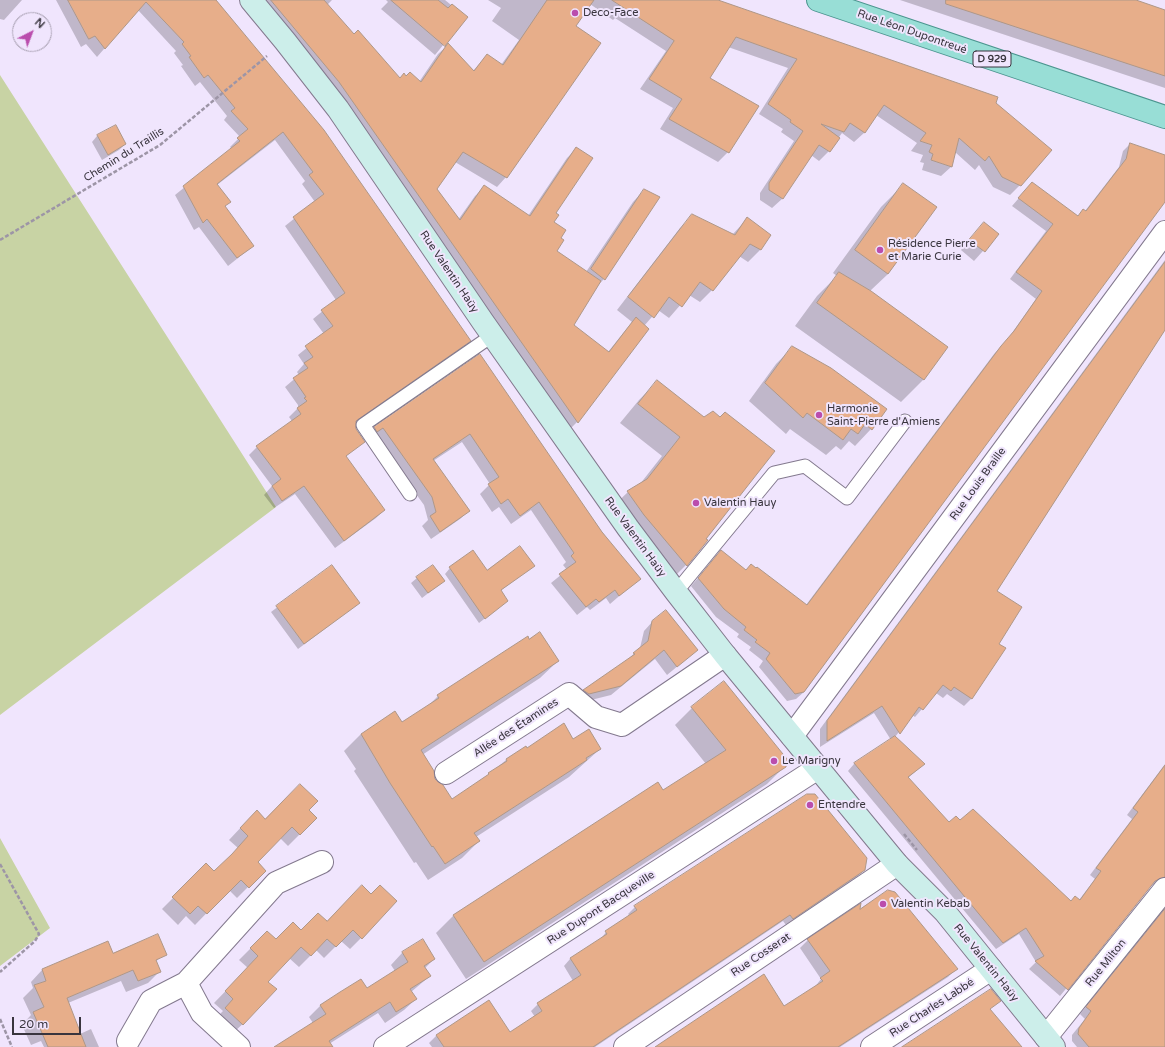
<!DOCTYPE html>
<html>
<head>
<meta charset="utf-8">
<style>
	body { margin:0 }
	#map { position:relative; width:1165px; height:1047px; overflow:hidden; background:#f0e5fd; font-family:"Varela Round",sans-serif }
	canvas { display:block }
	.north { position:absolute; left:12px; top:12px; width:40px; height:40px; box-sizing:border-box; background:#f0e5fd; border:1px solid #a79fb1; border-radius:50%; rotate:42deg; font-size:11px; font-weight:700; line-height:16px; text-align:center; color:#39353e }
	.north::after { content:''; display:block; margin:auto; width:14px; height:18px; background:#ba4dad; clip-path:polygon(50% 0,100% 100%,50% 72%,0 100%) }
	.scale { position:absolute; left:12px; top:1017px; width:69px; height:18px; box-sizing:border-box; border:2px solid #39353e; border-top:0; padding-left:5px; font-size:12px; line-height:14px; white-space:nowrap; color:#39353e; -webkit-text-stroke:3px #f0e5fd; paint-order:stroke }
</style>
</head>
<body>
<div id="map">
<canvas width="1165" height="1047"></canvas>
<div class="north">N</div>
<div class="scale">20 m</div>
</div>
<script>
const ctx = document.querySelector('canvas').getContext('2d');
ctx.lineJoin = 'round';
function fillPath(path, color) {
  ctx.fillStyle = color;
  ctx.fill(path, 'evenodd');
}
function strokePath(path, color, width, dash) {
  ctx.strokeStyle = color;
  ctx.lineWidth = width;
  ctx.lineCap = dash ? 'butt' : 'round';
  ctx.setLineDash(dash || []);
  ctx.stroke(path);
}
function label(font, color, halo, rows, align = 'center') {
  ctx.font = font + ' "Varela Round",sans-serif';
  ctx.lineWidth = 4;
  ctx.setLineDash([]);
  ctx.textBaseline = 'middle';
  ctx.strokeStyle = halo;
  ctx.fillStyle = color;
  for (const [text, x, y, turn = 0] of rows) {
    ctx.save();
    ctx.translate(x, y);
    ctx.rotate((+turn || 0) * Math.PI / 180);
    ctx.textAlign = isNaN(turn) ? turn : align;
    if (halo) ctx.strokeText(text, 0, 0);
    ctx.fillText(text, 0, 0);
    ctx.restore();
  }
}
const green = new Path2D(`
	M0 75 276 507 0 715Z
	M0 838 50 928 0 966Z`);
const shadow = new Path2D(`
	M0 0H22L4 20 0 19Z
	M56 0H215L469 341 461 349 355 423V429L363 441 345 457 384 510 376 518 335 548 295 494 274 508 264 495 272 486 249 455 257 447 292 421 289 417 298 408V405L285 387 299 375 297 372 304 364 298 355 324 334 313 319 336 300 285 226 315 202 302 184 305 181 275 140 217 185 224 207 253 246 228 266 199 227 194 230 175 195 232 149 230 147 240 137 224 120 227 116 200 82 195 86 181 66 183 65 174 53 176 51 138 10 97 57 86 44 81 47Z
	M253 0H332L327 5 354 36 399 79 406 77 419 82 438 54 448 45 473 71 487 55 501 65 519 40 492 21 501 8 488 0H716L995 103 1020 185 1010 195 993 187 979 165 975 170 955 152 951 167 941 176 922 170 924 163 920 162 923 155 911 151 917 143 876 115 864 133 854 142 842 133 829 151 819 161 811 155 782 199 772 208 760 200V193L794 141 781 132 783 129 759 114 788 68 728 47 709 79 728 152 718 162 660 129 673 108 640 89 666 51 615 18 613 20 590 4 575 26 506 177 497 187 455 162 436 189 458 220 475 196 485 186 528 216 567 158 577 148 553 222 559 238 555 252 586 272 633 202 644 190 604 279 595 288 573 325 608 352 632 322 617 310 680 228 693 216 732 235 747 219 770 235 760 250 748 262 739 256 712 290 700 302 689 295 669 318 658 310 644 326 577 422 568 431Z
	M386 0H445L466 17 435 55 381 9 388 2Z
	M900 0H1135L1165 11V88Z
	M115 127 125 144 119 150 102 160 92 142 97 136Z
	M1130 144 1165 156V200L804 692 796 699 787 701 759 667 763 661 749 650 751 647 737 637 739 634 716 617 691 586 721 552 746 571 806 605 994 354 1007 340 1036 299 1010 279 1046 231 1012 206 1032 183 1077 217 1085 211 1119 167 1123 151Z
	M903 185 935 208 888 274 870 291 947 347 923 380 901 402 795 326 817 296 837 276 833 273 881 207Z
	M984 223 998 234 974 261 961 250Z
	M1165 260V329L996 592 997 644 972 698 964 706 947 694 943 698 936 693 915 717 912 715 895 737 924 764 908 778 949 823 960 821 1070 902 1079 900 1095 879 1090 875 1132 819 1127 815 1165 764V885L1159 883 1151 885 1060 996 1029 969 1036 962 1019 934 996 949 848 771 854 764 891 740 874 713 820 747V729Z
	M793 347 871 429 855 446 849 441 841 450 836 446 826 455 790 429 786 434 749 401 776 364Z
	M479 355 602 532 639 579 610 604 606 598 590 610 587 607 577 615 551 583 567 570 563 565 566 562 531 510 511 524 499 507 492 512 480 494 490 484 462 442 433 461 469 510 460 519 431 539 422 526 428 520 424 505 374 436H366L375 428Z
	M658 381 704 418 686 565 668 583 609 510 628 492 640 484 662 456 620 423 639 400Z
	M332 566 359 603 298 649 271 612Z
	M534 566 500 591 507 601 479 623 445 574 450 568 486 572Z
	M417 578 444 581 422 598 411 583Z
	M653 621 697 650 667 675 655 659 611 695 579 703 575 699 584 691 625 662 640 648 644 631Z
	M529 640 558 661 540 678 422 755 434 780 452 800 482 780 506 760 527 749 573 740 600 749 569 777 476 837 479 841 462 858 428 880 416 862 414 863 354 771 356 769 344 751 361 734 402 723 428 706 438 696Z
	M692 708 785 766 767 784 466 979 436 933 453 916 658 783 663 791 706 764 675 725Z
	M307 810 316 818 288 846 280 838 256 862 264 871 237 898 229 890 195 925 186 916 178 925 162 909 206 865 214 873 238 848 229 840 245 823Z
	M864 870 857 877 786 925 783 921 595 1047H432L429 1043 436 1036 489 1002 510 1034 535 1017 531 1011 538 1004 573 981 564 966 570 959 600 940 606 932 630 916 628 914 635 907Z
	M362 887 361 938 350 949 341 941 324 958 316 950 299 967 289 958 267 982 246 1021 234 1032 214 1020 223 1011 214 1003 248 968 239 960 267 932 276 940 327 922Z
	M1165 909V1047H1077L1072 1041V1035L1085 1019 1080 1014Z
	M859 911 956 969 948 977 840 1047H657L784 1007 814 988 821 979 800 948 808 940Z
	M422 941 434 959 425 968 430 976 411 992 416 999 404 1010 385 1023 378 1013 329 1044 331 1047H280L313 1023 309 1017 321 1005 367 990 395 971 391 965 402 953Z
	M107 943 112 954 160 958 155 962 159 972 148 983 126 992 121 981 68 1003 80 1034 91 1029 99 1047H44L41 1041 31 1045 22 1025 31 1015 23 998 33 988 31 982 42 970Z`);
const building = new Path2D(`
	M68 0H216L324 130 471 341 356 421V429L365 442 346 456 385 510 344 541 304 486 282 501 272 486 281 479 256 446 301 414 297 408 307 401 304 398 306 397 293 378 308 368 304 363 313 357 305 346 333 326 321 310 345 293 293 217 324 194 309 175 313 172 283 132 217 184 231 202 225 206 254 246 237 258 207 219 203 223 183 186 240 141 237 138 248 129 231 111 235 108 208 75 204 78 189 57 191 56 182 44 184 42 146 2 105 49 95 36 89 39Z
	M271 0H324L354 34 358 30 400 78 404 73 406 76 410 72 421 82 448 43 474 71 487 54 503 65 547 0H594L576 26 601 43 507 178 463 152 437 189 460 220 484 185 530 216 576 147 593 158 556 213 559 215 554 222 566 230 561 238 564 240 557 251 601 281 574 325 609 352 636 317 649 329 578 423 339 82Z
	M391 0H438L448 8 452 4 468 17 445 46Z
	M612 0H718L998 97 996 103 1052 150 1021 186 1002 177 989 156 985 161 959 138 952 167 931 160 933 154 929 152 932 145 920 141 926 133 884 105 865 133 850 123 844 132 821 124 840 138 830 152 819 145 783 199 769 190V183L803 131 790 122 791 120 768 104 797 59 736 37 710 78 759 106 729 153 669 119 682 99 649 79 674 41Z
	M946 0H1136L1165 10V76L946 4Z
	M116 125 126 144 108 155 97 135Z
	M1130 143 1165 155V202L804 692 795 694 766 659 770 653 755 642 757 640 744 630 746 627 724 609 698 578 721 550 746 570 751 564 756 568 757 567 807 605 1001 346 1014 331 1042 291 1016 272 1053 224 1018 198 1032 182 1078 216 1083 209 1086 211 1126 159Z
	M903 183 937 207 888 274 855 250Z
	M644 189 660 197 605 280 591 269Z
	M692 214 735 235 747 217 771 235 761 250 750 244 713 291 700 282 682 307 669 297 654 318 628 297Z
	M984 222 999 234 985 252 969 240Z
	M1165 262V330L997 591 1022 607 999 644 1006 648 972 699 954 687 951 691 943 685 923 710 919 707 900 734 882 706 827 741V721Z
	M839 272 871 291 948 347 924 380 817 303Z
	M792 346 831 368 887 409 872 430 865 424 858 434 851 429 843 440 807 413 803 418 765 383Z
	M480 354 602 532 641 579 619 596 615 590 599 602 596 599 586 607 559 574 576 562 571 556 574 553 539 502 520 516 508 499 501 504 488 484 499 477 470 434 433 459 470 511 440 532 430 516 436 512 432 497 383 428 377 432 374 427Z
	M657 380 704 417 713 411 720 417 725 412 775 451 706 539 708 540 687 566 644 515 627 491 647 479 680 437 638 404Z
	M520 546 535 566 501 590 508 601 485 619 449 567 473 550 487 570Z
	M332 565 360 603 304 644 276 606Z
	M433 565 445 581 428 593 416 577Z
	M666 610 698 650 677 667 664 650 621 686 589 694 583 690 635 654 633 653 648 641 652 621Z
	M540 632 559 661 421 750 434 771 435 779 443 785 452 799 489 774 488 773 507 761 506 759 526 746 527 748 564 723 573 739 589 729 601 749 586 758 587 760 474 833 480 841 445 864 433 846 432 847 390 783 361 734 395 711 402 722 439 698 437 695 511 647 528 636 529 639Z
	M724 681 787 759 786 767 484 962 453 915 658 782 663 790 726 750 691 707Z
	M895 736 925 764 908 777 949 822 956 816 960 820 973 809 1071 901 1075 896 1080 900 1101 871 1096 868 1138 812 1133 808 1165 765V877L1155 881 1068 990 1035 961 1044 956 1026 928 1003 943 854 763Z
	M300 784 318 801 309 810 317 818 300 835 292 827 258 862 266 871 249 888 241 880 207 914 198 906 190 914 172 897 206 863 214 871 232 854 248 836 240 828 257 810 265 819Z
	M807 794H815L867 858 865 870 793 919 790 915 593 1047H444L436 1035 489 1000 510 1032 542 1011 537 1003 581 975 570 958 607 934 605 931 637 910 634 906Z
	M362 885 371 894 380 885 397 901 362 939 353 930 336 947 327 939 311 956 301 947 268 982 277 989 243 1025 225 1008 233 999 225 991 258 956 250 948 267 931 276 939 293 922 301 930 318 913 327 921Z
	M888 890 895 892 958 969 838 1047H655L764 974 784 1006 823 981 820 978 830 971 807 939 861 903 860 909Z
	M1165 909V1047H1089L1078 1034 1079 1028 1091 1011 1086 1007Z
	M158 934 167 955 156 960 161 972 138 981 133 970 67 998 86 1047H48L33 1012 44 1007 34 985 46 981 42 969 108 941 113 953Z
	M423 939 435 959 424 966 431 976 410 989 417 999 396 1012 390 1002 329 1041 333 1047H274L326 1014 320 1005 340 992 361 979 367 988 408 962 402 952Z
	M991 989 1001 1001 990 1009 1022 1047H902Z`);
const path = new Path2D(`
	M0 240 160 145 267 56
	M904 834 917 850
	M0 864 39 934 35 941 0 972
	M0 1019 12 1047`);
const lane = new Path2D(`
	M410 494 363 425 493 335
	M676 592 774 473 805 466 847 498 905 421`);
const street = new Path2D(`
	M792 736 1165 232
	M446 773 569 694 596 717 622 725 725 655
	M1046 1037 1165 889
	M128 1041 151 1001 186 983
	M239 1047 202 1013 186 983 276 883 322 862
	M385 1047 818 768
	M625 1047 897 864
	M872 1047 991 969`);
const secondary = new Path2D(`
	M251 0 285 41 338 109 483 322 628 528 676 592 725 655 897 864 945 912 1054 1047`);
const primary = new Path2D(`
	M818 0 1165 117`);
const markers = [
	[575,13,4,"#ba4dad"],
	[880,250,4,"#ba4dad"],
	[819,415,4,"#ba4dad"],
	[696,503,4,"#ba4dad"],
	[774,761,4,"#ba4dad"],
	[810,805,4,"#ba4dad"],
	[883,904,4,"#ba4dad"]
];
const shields = [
	[992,59,38]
];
const shieldNames = [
	["D 929",992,59]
];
const poiNames = [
	["Deco-Face",583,13],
	["Résidence Pierre",888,244],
	["et Marie Curie",888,257],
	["Harmonie",827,409],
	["Saint-Pierre d'Amiens",827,422],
	["Valentin Hauy",704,503],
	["Le Marigny",782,761],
	["Entendre",818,805],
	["Valentin Kebab",891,904]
];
const streetNames = [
	["Rue Léon Dupontreué",912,32,19],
	["Chemin du Traillis",124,155,-32],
	["Rue Valentin Haüy",449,272,56],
	["Rue Louis Braille",978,484,-54],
	["Rue Valentin Haüy",635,537,54],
	["Allée des Étamines",516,728,-33],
	["Rue Dupont Bacqueville",601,908,-33],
	["Rue Cosserat",761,955,-34],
	["Rue Valentin Haüy",986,963,51],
	["Rue Milton",1106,963,-51],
	["Rue Charles Labbé",932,1008,-33]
];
fillPath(green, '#c8d3a4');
fillPath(shadow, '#0003');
fillPath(building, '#e7ae8a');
strokePath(building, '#ae9788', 1);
strokePath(lane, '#83798e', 15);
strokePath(street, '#83798e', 24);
strokePath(secondary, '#83798e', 24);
strokePath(primary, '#4b958f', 24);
strokePath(path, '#9d95a6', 2.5, [4, 2]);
strokePath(lane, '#fff', 13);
strokePath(street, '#fff', 22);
strokePath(secondary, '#cceeea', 22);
strokePath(primary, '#98ded6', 22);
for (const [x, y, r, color] of markers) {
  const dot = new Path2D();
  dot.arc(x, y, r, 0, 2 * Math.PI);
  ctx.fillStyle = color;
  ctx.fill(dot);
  strokePath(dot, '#f0e5fd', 1.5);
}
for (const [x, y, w] of shields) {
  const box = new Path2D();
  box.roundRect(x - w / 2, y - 8, w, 16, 3);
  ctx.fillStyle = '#f0e5fd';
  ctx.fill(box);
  strokePath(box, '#39353e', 1);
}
label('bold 10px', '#39353e', null, shieldNames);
label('11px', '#39353e', '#f0e5fd', poiNames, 'left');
label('11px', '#39353e', '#f0e5fd', streetNames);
</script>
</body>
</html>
